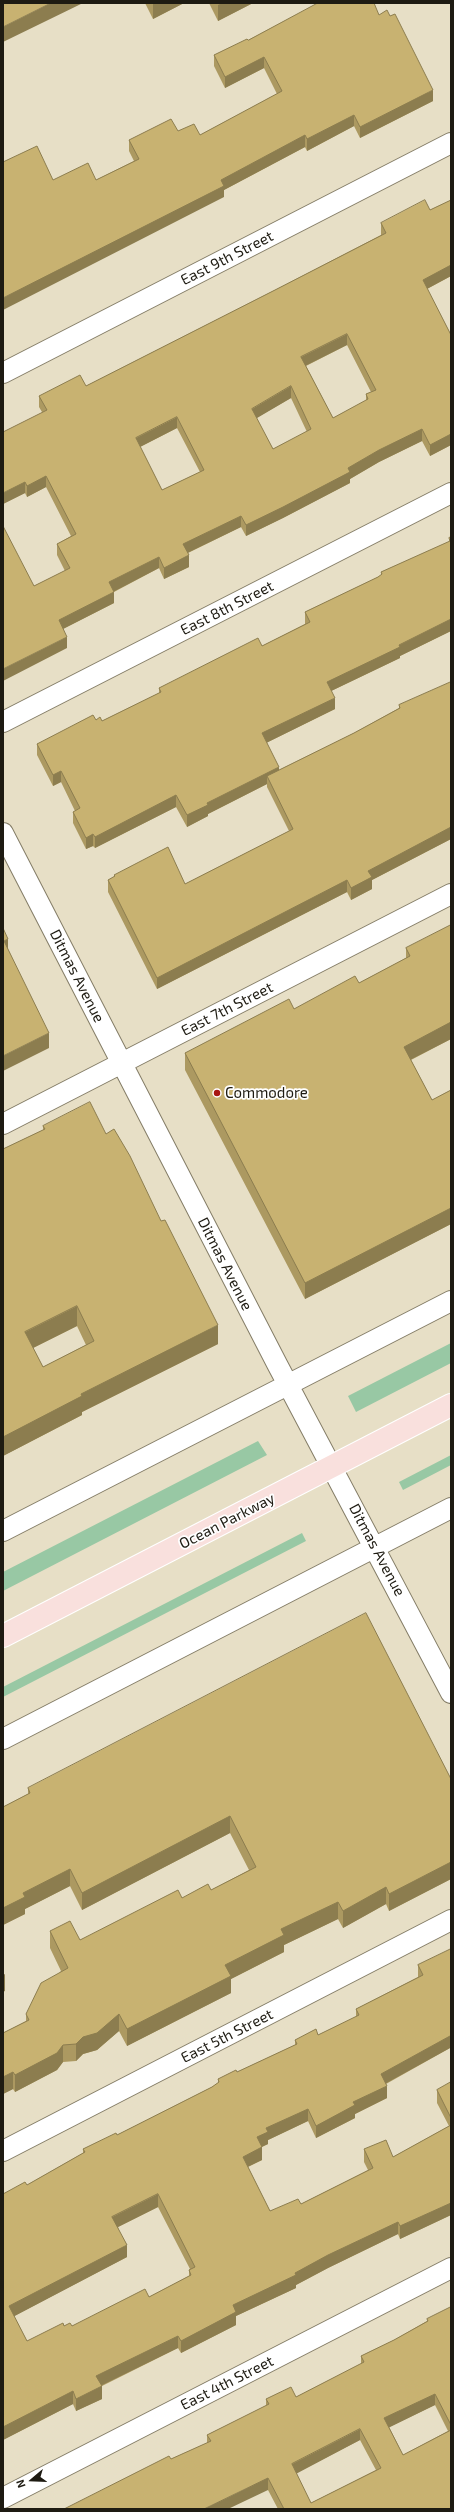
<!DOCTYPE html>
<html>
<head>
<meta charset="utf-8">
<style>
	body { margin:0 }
	#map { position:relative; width:454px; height:2512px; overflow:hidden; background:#e7dfc6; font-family:"Exo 2",sans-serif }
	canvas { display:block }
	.frame { position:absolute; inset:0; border:4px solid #1e1b12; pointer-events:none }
	.north { position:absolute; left:12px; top:2460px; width:40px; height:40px; -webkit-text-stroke:3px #fff; paint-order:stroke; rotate:251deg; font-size:11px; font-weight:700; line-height:16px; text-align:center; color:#1e1b12 }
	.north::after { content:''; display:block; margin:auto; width:14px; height:18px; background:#1e1b12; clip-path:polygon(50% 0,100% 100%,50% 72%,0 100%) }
</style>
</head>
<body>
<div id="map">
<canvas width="454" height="2512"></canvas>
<div class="frame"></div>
<div class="north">N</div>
</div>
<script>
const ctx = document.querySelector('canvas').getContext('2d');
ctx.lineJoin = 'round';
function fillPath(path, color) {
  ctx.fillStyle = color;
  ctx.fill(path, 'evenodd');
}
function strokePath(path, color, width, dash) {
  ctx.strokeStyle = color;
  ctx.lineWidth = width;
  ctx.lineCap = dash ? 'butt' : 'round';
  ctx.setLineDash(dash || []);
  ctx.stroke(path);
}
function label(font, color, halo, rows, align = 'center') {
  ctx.font = font + ' "Exo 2",sans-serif';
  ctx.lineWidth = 3.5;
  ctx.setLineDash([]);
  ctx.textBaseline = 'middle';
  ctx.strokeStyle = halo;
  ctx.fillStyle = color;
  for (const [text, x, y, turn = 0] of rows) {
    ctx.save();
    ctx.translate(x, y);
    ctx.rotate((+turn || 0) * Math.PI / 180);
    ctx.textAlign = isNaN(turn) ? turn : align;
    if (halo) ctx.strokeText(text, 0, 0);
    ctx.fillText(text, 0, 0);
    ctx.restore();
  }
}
const green = new Path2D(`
	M451 1343V1363L356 1412 348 1396Z
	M258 1441 267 1455 3 1591V1572Z
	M451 1455V1465L403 1490 399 1482Z
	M302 1533 306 1541 3 1697V1687Z`);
const minor = new Path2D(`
	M3 373 451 143
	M3 722 451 493
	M3 833 277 1364 451 1693
	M3 1124 451 894
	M3 1531 451 1301
	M3 1739 451 1508
	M3 2151 451 1920
	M3 2498 451 2268`);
const primary = new Path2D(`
	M3 1636 451 1405`);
const wall = new Path2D(`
	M145 3H184L153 19Z
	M209 3H253L218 21Z
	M379 15 433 101 360 138 354 126 307 151 305 147 224 190V197L53 180H96L134 161 129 151V140L178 131 200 135 277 94 264 68 225 88 214 66V55L248 40Z
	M451 200V276L427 289 451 335V445L430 456 422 441 379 462 350 479V483L283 518 246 536 241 527 188 553 189 567 164 579 159 568 114 592V603L63 629 67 648 34 586 65 571 57 555V544L71 536 46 487 27 497 25 493 3 504 42 412 39 407V396L86 386 275 290 381 235V223L430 210ZM347 345 371 392 366 394V401L333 418 306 366ZM291 398 307 432 273 449 256 418ZM177 428 200 472 162 490 140 447Z
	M451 537V631L400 656V658L331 691 335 709 266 743 279 770 354 733 399 708V705L451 682V839L372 880V889L351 900 347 892 157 989 108 892V880L114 877V875L185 884 289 831 267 787V784L208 814V816L187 827 176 807 95 848 93 846 86 849 73 823V812L75 811 61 782 53 786 37 755V744L96 720 102 721 159 693V688L262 646 305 624V612L378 577 381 575V572L449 542V538Z
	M451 925V1039L411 1060 432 1100 451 1090V1224L305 1299 185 1070V1053L359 983 406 958V948Z
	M43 1126 106 1134 218 1344 82 1412V1415L3 1456V1149L43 1130ZM77 1326 86 1345 43 1367 33 1348Z
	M451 1779V1879L389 1911 386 1904 343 1928 338 1919 284 1945V1952L231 1979V1993L127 2046 119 2031 97 2050 83 2054 76 2061 63 2062 57 2070 15 2092 13 2089 3 2094V2033L26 2021V2014L61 1971 50 1948V1931L80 1940 182 1898 211 1890 249 1870 230 1833 82 1910 70 1886 25 1909V1914L3 1925V1807L28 1794V1788Z
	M451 1949V2050L450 2048 386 2084 387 2098 355 2114V2118L316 2138 308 2121 268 2140V2144L262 2147V2160L248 2167 270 2211 301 2204 368 2170 364 2162V2149L393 2157 449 2126 437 2103V2090L451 2082V2215L400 2239 398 2234 328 2268 296 2285V2288L236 2316V2325L181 2353 178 2348 102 2386V2399L76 2411 73 2404 3 2440V2194L27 2185 83 2153V2149L117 2135 212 2087 218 2083V2079L237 2072 295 2045V2040L318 2035 356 2017V2009L418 1977V1965ZM158 2207 190 2269 189 2270V2276L149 2297 72 2326H64L27 2341 14 2316 127 2257 118 2227Z
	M451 2307V2509H278L268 2490 171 2459 207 2443V2435L266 2406V2399L296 2397 361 2364V2356L394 2340 427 2321V2319ZM435 2405 448 2431 403 2455 389 2427ZM360 2440 376 2470 311 2503 296 2473Z`);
const shadedWall = new Path2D(`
	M51 3H83L3 42V27Z
	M153 3H184L153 19Z
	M222 3H253L218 21V5Z
	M264 57V68L225 88V77Z
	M433 90V101L360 138V127Z
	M354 115V126L307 151V139Z
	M305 135V147L224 190V197L3 310V298L221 180Z
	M451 265V276L423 291V280Z
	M347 334V345L301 368V357Z
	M291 386V398L252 421V409Z
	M177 417V428L136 449V438Z
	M422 429V441L379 462 350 479V483L283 518 246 536V525L348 468 379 450Z
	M451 434V445L430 456V445Z
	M46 476V487L27 497V486Z
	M25 482V493L3 504V493Z
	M241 516V527L183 555V544Z
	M189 555V567L164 579V568Z
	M159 557V568L109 594V582Z
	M114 592V603L59 631V620Z
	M451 619V631L400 656V658L327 693V682Z
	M67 637V648L3 681V669Z
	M335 698V709L262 745V733Z
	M279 767V779L267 776V784L208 814V816L187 827V815L207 803Z
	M61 771V782L53 786V775Z
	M176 795V807L95 848V837Z
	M451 827V839L372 880V889L351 900V888L368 871Z
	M93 834V846L86 849V838Z
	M347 880V892L157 989V978Z
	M8 939V954L4 941Z
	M451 1022V1039L404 1063V1047Z
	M49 1033V1048L3 1071V1056Z
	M451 1208V1224L305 1299V1283Z
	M77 1306V1326L25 1352V1332Z
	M218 1325V1344L82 1412V1415L3 1456V1437L81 1394Z
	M230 1816V1833L82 1910V1893Z
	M451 1862V1879L389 1911V1894Z
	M70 1869V1886L25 1909V1914L3 1925V1908L23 1893Z
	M386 1887V1904L343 1928V1911Z
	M338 1902V1919L284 1945V1952L231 1979V1993L127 2046V2029L225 1965 281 1929Z
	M5 1974V1991L3 1992V1975Z
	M119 2014V2031L97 2050 83 2054 76 2061V2044L83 2037Z
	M450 2036V2048L381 2086V2074Z
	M63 2045V2062L57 2070 15 2092V2075Z
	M13 2072V2089L3 2094V2077Z
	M387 2086V2098L355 2114V2118L316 2138V2126L353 2102Z
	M308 2109V2121L268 2140V2144L257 2149V2137L266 2128Z
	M262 2147V2160L243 2169V2157Z
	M158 2194V2207L112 2230V2217Z
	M451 2203V2215L400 2239V2226Z
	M398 2222V2234L328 2268 296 2285V2288L236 2316V2325L181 2353V2341L233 2305 328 2255Z
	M127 2245V2257L9 2319V2306Z
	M178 2336V2348L96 2388V2376Z
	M102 2386V2399L76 2411V2399Z
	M73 2391V2404L3 2440V2427Z
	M435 2394V2405L384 2430V2418Z
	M360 2429V2440L292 2476V2464Z
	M268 2478V2490L228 2509H204Z`);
const building = new Path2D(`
	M3 3H51L3 27Z
	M318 3H374L379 15 387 10 390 16 395 14 433 90 360 127 354 115 307 139 305 135 221 180 224 186 3 298V162L37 146 53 180 88 163 96 180 139 159 129 140 171 119 178 131 194 124 200 135 282 91 264 57 225 77 214 55 247 39 248 40Z
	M425 200 430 210 451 200V265L423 280 451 335V434L430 445 422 429 379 450 348 468 350 472 283 507 246 525 241 516 183 544 189 555 164 568 159 557 109 582 114 592 59 620 67 637 3 669V526L34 586 70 568 57 544 76 534 46 476 27 486 25 482 3 493V432L47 410 39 396 80 375 86 386 275 290 386 233 381 223ZM347 334 376 390 366 394 368 399 333 418 301 357ZM291 386 311 429 273 449 252 409ZM177 417 204 470 162 490 136 438Z
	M451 537V619L399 645 400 647 327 682 335 698 262 733 279 767 207 803 208 805 187 815 176 795 95 837 93 834 86 838 73 812 80 808 61 771 53 775 37 744 93 715 96 720 100 717 102 721 161 692 159 688 258 638 262 646 310 622 305 612 378 577 382 574 381 572 450 541 449 538Z
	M451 682V827L368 871 372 877 351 888 347 880 157 978 108 880 115 876 114 875 168 847 185 884 293 829 267 776 354 733 400 708 399 705Z
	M451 925V1022L404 1047 432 1100 451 1090V1208L305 1283 185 1053 289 999 294 1009 355 976 359 983 410 956 406 948Z
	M3 928 8 939 4 941 49 1033 3 1056Z
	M90 1102 106 1134 114 1129 130 1156 161 1221 165 1220 218 1325 81 1394 82 1396 3 1437V1149L45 1129 43 1126ZM77 1306 94 1341 43 1367 25 1332Z
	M366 1613 451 1779V1862L389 1894 386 1887 343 1911 338 1902 281 1929 284 1935 225 1965 231 1976 127 2029 119 2014 97 2033 83 2037 76 2044 63 2045 57 2053 15 2075 13 2072 3 2077V2033L29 2020 26 2014 41 1983 68 1968 50 1931 70 1921 80 1940 178 1890 182 1898 208 1884 211 1890 256 1867 230 1816 82 1893 70 1869 23 1893 25 1897 3 1908V1807L30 1793 28 1788Z
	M451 1949V2038L450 2036 381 2074 387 2086 353 2102 355 2105 316 2126 308 2109 266 2128 268 2132 257 2137 262 2147 243 2157 270 2211 298 2199 301 2204 373 2168 364 2149 386 2140 393 2157 451 2125V2203L400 2226 398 2222 328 2255 295 2273 296 2275 233 2305 236 2312 181 2341 178 2336 96 2376 102 2386 76 2399 73 2391 3 2427V2194L25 2182 27 2185 85 2152 83 2149 116 2133 117 2135 212 2087 219 2082 218 2079 236 2070 237 2072 297 2044 295 2040 316 2029 318 2035 359 2015 356 2009 423 1975 418 1965ZM158 2194 195 2267 189 2270 191 2275 149 2297 145 2289 72 2326 70 2323 64 2326 63 2323 27 2341 9 2306 127 2245 112 2217Z
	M451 2082V2118L437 2090Z
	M451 2307V2425L435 2394 384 2418 403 2455 451 2430V2509H284L268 2478 204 2509H64L169 2456 171 2459 211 2441 207 2435 269 2404 266 2399 291 2387 296 2397 364 2362 361 2356 394 2340 428 2321 427 2319ZM360 2429 381 2468 311 2503 292 2464Z`);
const markers = [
	[217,1093,4,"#a81512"]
];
const streetNames = [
	["East 9th Street",227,258,-27],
	["East 8th Street",227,608,-27],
	["Ditmas Avenue",77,976,63],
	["East 7th Street",227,1009,-27],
	["Ditmas Avenue",225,1264,63],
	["Ocean Parkway",227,1521,-27],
	["Ditmas Avenue",377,1550,62],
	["East 5th Street",227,2036,-27],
	["East 4th Street",227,2383,-27]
];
const poiNames = [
	["Commodore",225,1093]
];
fillPath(green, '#98c8a4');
strokePath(minor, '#847d67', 22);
strokePath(primary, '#fff', 24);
strokePath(minor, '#fff', 20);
strokePath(primary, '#f9e0dd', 22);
fillPath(wall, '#ac9961');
fillPath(shadedWall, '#8c7d4f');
fillPath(building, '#c8b271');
strokePath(building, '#8c7d4f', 1);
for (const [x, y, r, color] of markers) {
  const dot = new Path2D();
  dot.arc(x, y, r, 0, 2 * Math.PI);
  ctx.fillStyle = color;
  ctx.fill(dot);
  strokePath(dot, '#fff', 1.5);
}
label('15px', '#1e1b12', '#fff', streetNames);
label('15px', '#1e1b12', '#fff', poiNames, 'left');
</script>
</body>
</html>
